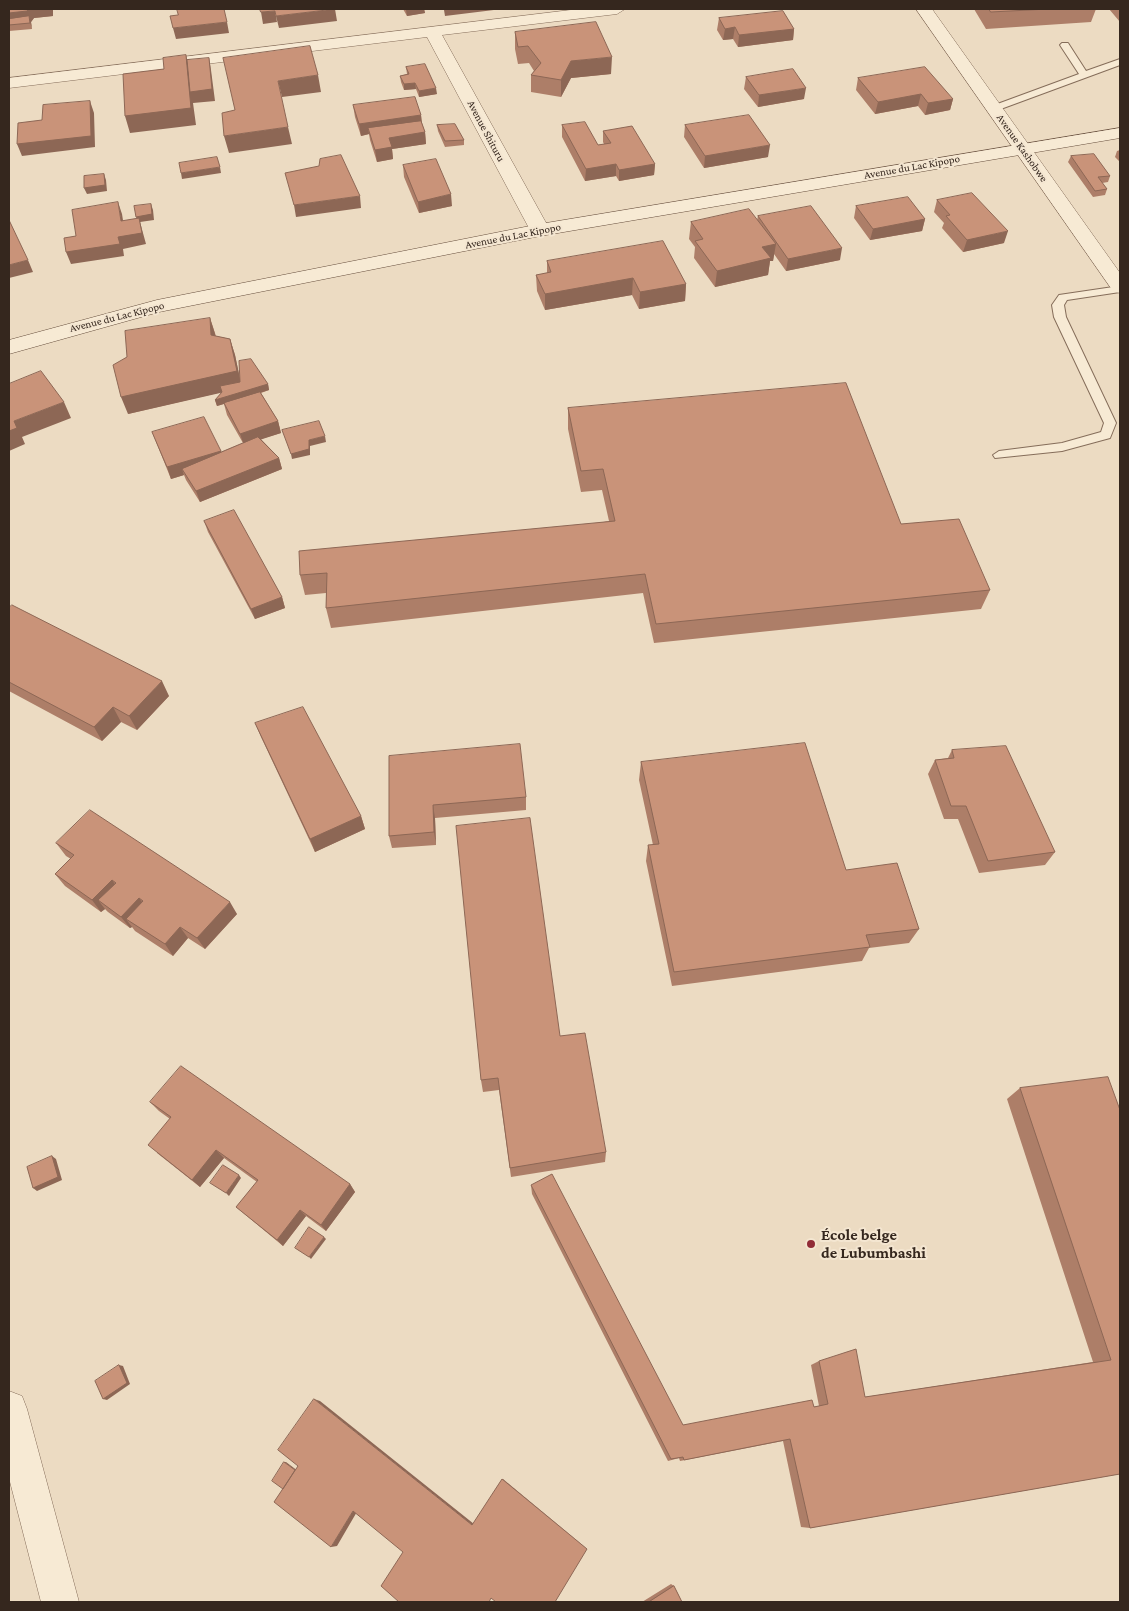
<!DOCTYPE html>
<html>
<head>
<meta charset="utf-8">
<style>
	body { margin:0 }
	#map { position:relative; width:1129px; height:1611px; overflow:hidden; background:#ecdbc2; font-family:"Crimson Pro",serif }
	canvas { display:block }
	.frame { position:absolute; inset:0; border:10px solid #35271e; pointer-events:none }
</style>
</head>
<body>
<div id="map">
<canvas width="1129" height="1611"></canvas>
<div class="frame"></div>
</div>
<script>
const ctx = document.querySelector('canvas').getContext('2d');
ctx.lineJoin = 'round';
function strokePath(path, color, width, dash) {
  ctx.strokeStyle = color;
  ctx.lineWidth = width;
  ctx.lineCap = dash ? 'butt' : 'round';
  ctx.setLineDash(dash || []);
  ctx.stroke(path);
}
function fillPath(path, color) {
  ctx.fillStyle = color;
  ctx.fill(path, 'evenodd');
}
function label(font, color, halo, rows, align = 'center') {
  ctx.font = font + ' "Crimson Pro",serif';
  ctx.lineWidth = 4;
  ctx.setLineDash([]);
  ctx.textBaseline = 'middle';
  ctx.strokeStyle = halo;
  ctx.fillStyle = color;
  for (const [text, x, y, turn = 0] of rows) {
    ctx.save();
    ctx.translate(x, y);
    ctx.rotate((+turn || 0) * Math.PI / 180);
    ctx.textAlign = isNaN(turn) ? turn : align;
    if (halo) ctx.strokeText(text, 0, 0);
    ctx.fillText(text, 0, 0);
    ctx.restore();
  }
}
const lane = new Path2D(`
	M1062 43H1068L1086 71 1120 59V65L998 110H992V106L1079 74 1060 45Z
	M1120 286V292L1067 300 1064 305 1066 317 1116 423 1110 438 1062 451 995 458 993 455 999 451 1062 443 1101 432 1104 423 1054 317 1052 305 1059 295Z`);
const street = new Path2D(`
	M579 9H625L617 14 442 35 550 230 547 234H533L530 230 427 37 9 88V78Z
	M916 9H932L1120 273V293L1113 291Z
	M9 1391 22 1396 27 1409 79 1602H41L9 1478Z`);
const secondary = new Path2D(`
	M1120 128V138L540 236 159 312 9 354V340L157 300 540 224Z`);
const wall = new Path2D(`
	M9 9H53V16L34 18 31 22 32 29 9 31Z
	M403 9H424L425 13 407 16Z
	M974 9H1096L1091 22 986 29Z
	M1109 9H1120V22Z
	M719 18 794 29 793 40 738 47 733 39 723 40 717 30Z
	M515 32 611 74 571 78 561 97 531 92V75L534 71 529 63 518 64 515 49Z
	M406 67 437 94 419 97 416 89 404 90 401 82 400 76 407 74Z
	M746 77 804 99 758 107 744 89Z
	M858 78 953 99 950 110 925 115 918 106 875 114 856 90Z
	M353 105 421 115 422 123 425 132 426 144 392 149 393 159 377 162 370 140 369 134 361 136 355 117Z
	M437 125 464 140V145L445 147 438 131Z
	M562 125 598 145 604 144 603 142V131L655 164 654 175 619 181 616 176 585 181 562 137Z
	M685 125 768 157 704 168 684 137Z
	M1120 150V162L1115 157 1117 151Z
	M1071 156 1110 176 1108 182 1102 183 1107 189 1105 195 1093 197 1068 162Z
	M403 165 452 206 419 213 404 177Z
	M937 200 1004 243 963 252 942 228 944 223 934 212Z
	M856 206 925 219 922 231 870 240 854 218Z
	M758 216 840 260 786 271 774 254 773 261H770L768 275 715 287 694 258 695 247 689 239 691 222 757 220Z
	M547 261 686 284 685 301 639 309 632 295 545 310 537 291 536 275 547 273Z
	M210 318 216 336 230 339 235 355 240 379 268 384 269 390 261 393 278 421 281 433 261 439 279 458 282 469 200 502 186 480 184 475 171 479 152 432 221 451V452L243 443 227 415 224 404 217 406 215 400 222 392 128 414Z
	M568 408 901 524 990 590 981 609 654 643 643 593 331 628 326 608V593L305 595 300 575 609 521 602 490 581 492 568 429Z
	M204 521 282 597 285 608 255 619 208 532Z
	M9 608 169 696 137 730 121 722 102 741 9 691Z
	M255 723 361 816 365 829 315 852 261 737Z
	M952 750 1055 852 1045 865 979 873 958 819H944L928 774 935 760 948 758Z
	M389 756 526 797V810L435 818 436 845 392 848 389 836Z
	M641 762 846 870 919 929 909 943 869 948 862 961 672 986 646 861 648 845H653L639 780Z
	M56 843 237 914 205 949 188 938 173 956 135 931 132 927 130 928 108 912 105 909 101 912 65 886 55 874 71 859 66 856Z
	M560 1036 606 1152 605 1162 511 1177 499 1090 483 1092 481 1080Z
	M1108 1077 1120 1474 810 1528 801 1527 783 1441 680 1461 679 1458 668 1461 532 1194 531 1185 683 1425 819 1406 811 1365 819 1361 865 1397 1093 1362 1007 1099 1020 1088Z
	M150 1102 350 1184 355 1192 326 1231 306 1216 283 1246 236 1207 257 1182 224 1158 200 1187 157 1153 170 1119 159 1111Z
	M671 1584 674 1586 682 1602H642Z`);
const shadedWall = new Path2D(`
	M29 9H53V16L34 18 31 22 32 29 30 22 9 25V13Z
	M335 9 337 21 279 28 276 16Z
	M415 9H424L425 13 407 16 406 10Z
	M454 9H502L445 16 444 10Z
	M275 11 277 22 263 24 261 12Z
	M227 22 229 33 176 39 173 28Z
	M735 27 733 39 723 40 725 29Z
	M794 29 793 40 738 47 739 35Z
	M186 55 190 72 209 58 211 70 215 101 193 103 196 125 130 133 125 116Z
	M612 57 611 74 571 78 561 97V80L571 61Z
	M318 75 321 92 282 97 278 81Z
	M415 83 416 89 404 90V84Z
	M436 88 437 94 419 97V91Z
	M806 88 804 99 758 107 759 95Z
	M921 94 918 106 875 114 878 102Z
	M953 99 950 110 925 115 928 103Z
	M90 101 94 113 95 147 22 156 17 144Z
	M421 115 422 127 368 128 369 134 361 136 359 124Z
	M288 127 292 144 229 153 224 136Z
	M425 132 426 144 392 149 393 159 377 162 375 150 389 138Z
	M770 145 768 157 704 168 705 156Z
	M616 164V176L585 181 586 169Z
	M655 164 654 175 619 181V170Z
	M220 167 221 173 182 179 181 173Z
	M104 174 106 180 107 191 87 194 84 188Z
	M451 194 452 206 419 213 418 202Z
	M360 196 361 208 296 217 294 205Z
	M118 202 122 214 125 233 121 221Z
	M151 204 153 210 154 220 140 222 146 244 123 249 124 256 71 264 66 252 118 237 138 223 136 217Z
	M925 219 922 231 870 240 873 229Z
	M1008 231 1004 243 963 252 967 240Z
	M776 244 773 261H770L768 275 715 287 717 271 762 247Z
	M842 248 840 260 786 271 788 259Z
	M28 260 33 272 9 278V265Z
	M633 278 632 295 545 310V294Z
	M686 284 685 301 639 309 640 292Z
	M210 318 215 334 216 352 211 335Z
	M230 339 235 355 242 388 128 414 121 397Z
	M268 384 269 390 217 406 215 400Z
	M64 402 71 418 22 437 25 444 9 451V431L14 421Z
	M278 421 281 433 244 445 240 434Z
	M325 436 326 442 310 446V455L292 459 291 454 309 440Z
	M221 451 224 462 182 469 184 475 171 479 167 467Z
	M279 458 282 469 200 502 196 491Z
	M282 597 285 608 255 619 251 609Z
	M162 681 169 696 137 730 129 716Z
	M113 707 121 722 102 741 94 727Z
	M433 805 435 818 436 845 434 832Z
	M361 816 365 829 315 852 310 839Z
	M112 880 121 893 98 900 105 909 101 912 92 900Z
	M139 898 148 910 126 919 132 927 130 928 121 917Z
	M230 902 237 914 205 949 197 938Z
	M180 927 188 938 173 956 165 944Z
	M216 1150 224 1158 200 1187 192 1180Z
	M52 1156 56 1159 62 1180 37 1191 33 1188Z
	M239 1175 241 1178 229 1196 226 1193Z
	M350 1184 355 1192 326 1231 321 1225Z
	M300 1210 306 1216 283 1246 277 1240Z
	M324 1237 326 1239 311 1259 309 1257Z
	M119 1365 123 1366 130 1384 107 1400 103 1399Z
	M314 1399 320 1401 474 1524 472 1525Z
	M284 1462H286L298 1471 295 1470Z
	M502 1479H503L586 1548 587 1549Z
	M358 1510 337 1546 331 1547 353 1511Z`);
const building = new Path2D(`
	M9 9H29L27 11 9 13Z
	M177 9H224L227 22 173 28 170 16 178 15Z
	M260 9H335L276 16 275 11 261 12Z
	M989 9H1048L991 12Z
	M783 11 794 29 739 35 735 27 725 29 719 18Z
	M29 16 30 23 9 25V19Z
	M596 22 612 57 571 61 561 80 531 75 541 63 528 46 518 47 515 32Z
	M310 46 318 75 278 81 288 127 224 136 222 113 235 110 223 58Z
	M186 55 191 108 125 116 123 74 164 69 163 58Z
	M209 58 212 89 190 92 187 60Z
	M425 64 436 88 419 91 415 83 404 84 400 76 409 74 406 67Z
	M925 67 953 99 928 103 921 94 878 102 858 78Z
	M793 69 806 88 759 95 746 77Z
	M415 97 421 115 359 124 353 105Z
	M90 101 91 136 17 144 18 123 42 120 43 105Z
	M749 115 770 145 705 156 685 125Z
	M421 121 425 132 389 138 392 147 375 150 368 128Z
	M585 122 598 145 611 143 603 131 632 126 655 164 619 170 616 164 586 169 562 125Z
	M455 124 464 140 445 141 437 125Z
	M1094 154 1110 176 1098 177 1107 189 1095 191 1071 156Z
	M341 155 360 196 294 205 285 173 319 166 320 159Z
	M217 157 220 167 181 173 179 163Z
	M436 159 451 194 418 202 403 165Z
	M104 174 105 185 84 188V176Z
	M972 193 1008 231 967 240 946 216 950 215 937 200Z
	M908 197 925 219 873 229 856 206Z
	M118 202 121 221 139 218 142 233 118 237 120 244 66 252 64 238 76 236 72 210Z
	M151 204 152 214 136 217 134 206Z
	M811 206 842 248 788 259 758 216Z
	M749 209 776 244 762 247 771 258 717 271 695 241 703 239 691 222Z
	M9 220 28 260 9 265Z
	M663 241 686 284 640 292 633 278 545 294 536 275 551 272 547 261Z
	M210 318 211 335 230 339 237 371 121 397 113 365 127 357 125 331Z
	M251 359 268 384 215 400 222 392 220 386 240 382 239 361Z
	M41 371 64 402 14 421 17 428 9 431V384Z
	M846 383 901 524 959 519 990 590 656 624 645 574 326 608 327 573 300 575 299 551 615 521 603 469 581 471 568 408Z
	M260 392 278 421 240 434 224 403Z
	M204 417 221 451 167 467 152 432Z
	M319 421 325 436 309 440V449L291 454 282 430Z
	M258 437 279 458 196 491 182 469Z
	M234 510 282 597 251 609 204 521Z
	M12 605 162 681 129 716 113 707 94 727 9 682V608Z
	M303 707 361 816 310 839 255 723Z
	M805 743 846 870 897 863 919 929 866 935 870 947 674 972 648 845 659 844 641 762Z
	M520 744 526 797 433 805 434 832 389 836V756Z
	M1006 746 1055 852 988 861 966 806H951L935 760 954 758 952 750Z
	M90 810 230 902 197 938 180 927 165 944 126 919 143 901 139 898 121 917 98 900 116 883 112 880 92 900 55 874 74 855 56 843Z
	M530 818 560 1036 585 1033 606 1152 510 1168 498 1078 481 1080 456 826Z
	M181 1066 350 1184 321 1225 300 1210 277 1240 236 1207 258 1180 216 1150 192 1180 148 1145 171 1117 150 1102Z
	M1108 1077 1120 1110V1474L810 1528 790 1439 684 1460 683 1457 671 1459 531 1185 552 1174 683 1425 812 1400 814 1407 828 1404 819 1361 856 1349 865 1397 1111 1360 1020 1088Z
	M52 1156 58 1177 33 1188 27 1167Z
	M223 1165 239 1175 226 1193 210 1183Z
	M309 1227 324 1237 309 1257 295 1248Z
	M119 1365 127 1383 103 1399 95 1381Z
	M314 1399 472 1525 502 1479 587 1549 555 1602H496L491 1598 489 1602H399L381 1586 403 1552 353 1511 331 1547 274 1502 298 1466 278 1450Z
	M284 1462 295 1470 283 1489 272 1481Z
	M674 1586 682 1602H649Z`);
const markers = [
	[811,1244,5,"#912c37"]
];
const farStreetnames = [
	["Avenue Shituru",486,131,62],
	["Avenue Kashobwe",1022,148,55],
	["Avenue du Lac Kipopo",912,167,-10],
	["Avenue du Lac Kipopo",513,236,-11],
	["Avenue du Lac Kipopo",117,317,-14]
];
const nearPoinames = [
	["École belge",821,1235],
	["de Lubumbashi",821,1253]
];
strokePath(lane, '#856d5a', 2);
strokePath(street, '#856d5a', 1);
strokePath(secondary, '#664e3d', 1);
fillPath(lane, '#f7ead4');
fillPath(street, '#f7ead4');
fillPath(secondary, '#f7ead4');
fillPath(wall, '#ad7e68');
fillPath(shadedWall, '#8d6755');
fillPath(building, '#c99379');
strokePath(building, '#8d6755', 1);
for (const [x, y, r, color] of markers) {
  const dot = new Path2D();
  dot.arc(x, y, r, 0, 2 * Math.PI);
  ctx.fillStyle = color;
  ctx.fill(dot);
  strokePath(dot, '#f4e6d1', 2);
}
label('11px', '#35271e', '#f4e6d1', farStreetnames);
label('bold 16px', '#35271e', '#f4e6d1', nearPoinames, 'left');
</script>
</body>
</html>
